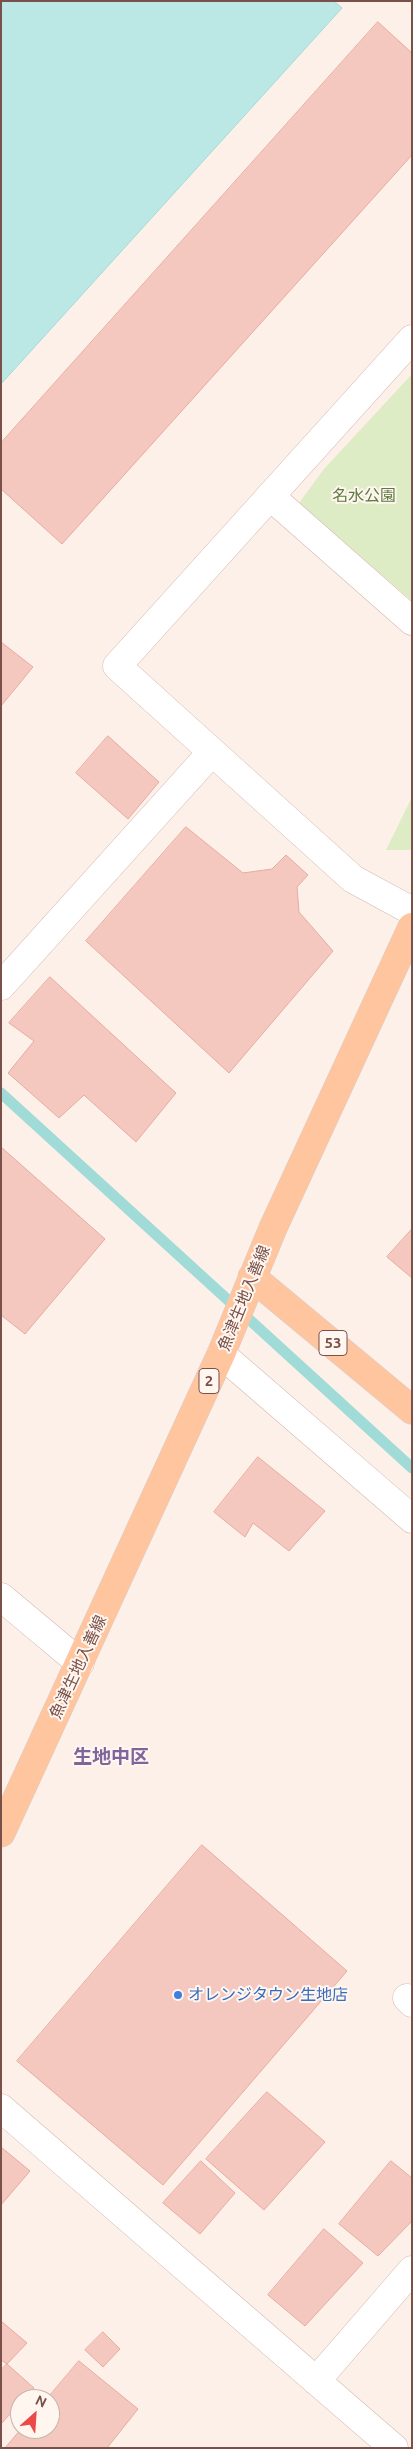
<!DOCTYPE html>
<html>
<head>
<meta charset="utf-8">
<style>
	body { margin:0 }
	#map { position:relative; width:413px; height:2449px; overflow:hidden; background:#fdf0e8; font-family:Ubuntu,sans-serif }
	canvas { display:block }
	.frame { position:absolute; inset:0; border:2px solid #79514a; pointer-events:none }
	.north { position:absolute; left:10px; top:2389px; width:50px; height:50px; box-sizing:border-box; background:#fff6f0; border:1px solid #c9b4ae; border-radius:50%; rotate:26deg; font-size:14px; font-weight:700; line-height:20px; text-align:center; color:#79514a }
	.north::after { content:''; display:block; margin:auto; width:18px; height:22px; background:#ec4949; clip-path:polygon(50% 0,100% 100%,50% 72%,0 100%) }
</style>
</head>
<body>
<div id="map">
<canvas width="413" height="2449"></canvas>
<div class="frame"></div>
<div class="north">N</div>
</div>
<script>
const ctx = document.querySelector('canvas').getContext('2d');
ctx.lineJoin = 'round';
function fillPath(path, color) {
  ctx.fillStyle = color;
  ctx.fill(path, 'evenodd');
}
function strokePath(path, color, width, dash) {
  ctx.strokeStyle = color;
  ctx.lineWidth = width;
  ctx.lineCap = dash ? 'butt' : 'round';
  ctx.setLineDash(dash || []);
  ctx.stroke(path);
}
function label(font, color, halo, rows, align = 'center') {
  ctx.font = font + ' Ubuntu,"Noto Sans JP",sans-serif';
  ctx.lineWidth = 4;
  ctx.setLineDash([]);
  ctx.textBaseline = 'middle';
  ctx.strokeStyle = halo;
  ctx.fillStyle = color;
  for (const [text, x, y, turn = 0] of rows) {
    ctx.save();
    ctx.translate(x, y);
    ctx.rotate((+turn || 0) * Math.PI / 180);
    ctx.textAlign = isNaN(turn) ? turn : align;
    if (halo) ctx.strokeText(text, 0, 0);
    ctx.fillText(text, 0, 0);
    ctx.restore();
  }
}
const green = new Path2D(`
	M412 374V601L299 503 324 469Z
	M412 797V850H386Z`);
const water = new Path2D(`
	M1 1H334L342 8 1 384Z`);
const stream = new Path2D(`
	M1 1093 412 1468`);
const building = new Path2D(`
	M378 22 412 53V155L62 544 1 489V443Z
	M1 642 33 667 1 706Z
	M108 736 159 782 128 819 76 773Z
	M186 827 243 873 272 869 286 855 308 875 297 887 299 912 333 951 229 1073 86 941Z
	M50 977 176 1093 136 1142 84 1095 59 1118 8 1073 34 1041 9 1023Z
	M1 1147 105 1239 25 1334 1 1315Z
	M412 1229V1278L387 1257Z
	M258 1457 325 1511 289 1551 253 1523 245 1537 214 1512Z
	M202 1845 347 1971 163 2185 17 2061Z
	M267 2092 325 2142 264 2210 206 2159Z
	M1 2147 30 2171 1 2205Z
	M201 2161 235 2193 200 2234 163 2203Z
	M391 2161 412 2178V2221L378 2256 339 2224Z
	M324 2229 363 2263 305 2326 268 2295Z
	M1 2321 27 2343 7 2364 1 2360Z
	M103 2332 120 2349 103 2367 85 2350Z
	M79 2361 138 2409 107 2448H5L21 2429H50V2399H47Z
	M7 2364 34 2388 24 2399H20V2403L1 2424V2370Z`);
const minor = new Path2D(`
	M412 339 117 666 353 879 412 911
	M270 496 412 621
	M1 986 212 752
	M221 1354 412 1519
	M407 1998 412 2003
	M1 2108 394 2448
	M316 2381 412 2270`);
const tertiary = new Path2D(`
	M1 1597 80 1663`);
const primary = new Path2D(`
	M252 1277 412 1410
	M1 1833 221 1354 273 1228 412 927`);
const markers = [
	[178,1995,5,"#3f7fe0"]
];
const shields = [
	[333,1343,28],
	[209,1381,20]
];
const shieldNames = [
	["53",333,1343],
	["2",209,1381]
];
const parkNames = [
	["名水公園",364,496]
];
const streetNames = [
	["魚津生地入善線",244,1298,-68],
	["魚津生地入善線",78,1667,-65]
];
const shopNames = [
	["オレンジタウン生地店",188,1995]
];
const quarterNames = [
	["生地中区",111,1757]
];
fillPath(green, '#deecc5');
fillPath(water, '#bbe8e5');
strokePath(water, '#a1dbd7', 1);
strokePath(stream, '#a1dbd7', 11);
fillPath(building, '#f4c8bf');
strokePath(building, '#e8aa9e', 1);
strokePath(minor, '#d3b8b0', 29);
strokePath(tertiary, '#d3b8b0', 29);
strokePath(primary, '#d9cecc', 29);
strokePath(minor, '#fff', 28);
strokePath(tertiary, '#fff', 28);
strokePath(primary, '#fec59f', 28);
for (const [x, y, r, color] of markers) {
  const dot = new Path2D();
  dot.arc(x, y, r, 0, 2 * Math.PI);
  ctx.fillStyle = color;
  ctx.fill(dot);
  strokePath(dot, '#fff6f0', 2);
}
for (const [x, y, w] of shields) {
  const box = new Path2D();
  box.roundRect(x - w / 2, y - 12.5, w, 25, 4);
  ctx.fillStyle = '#fff6f0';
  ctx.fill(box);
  strokePath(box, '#79514a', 1);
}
label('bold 15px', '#79514a', null, shieldNames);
label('16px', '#5e7a3f', '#fff6f0', parkNames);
label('16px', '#79514a', '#fff6f0', streetNames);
label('16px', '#366cbe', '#fff6f0', shopNames, 'left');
label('bold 19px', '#7e669c', '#fff6f0', quarterNames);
</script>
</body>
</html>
